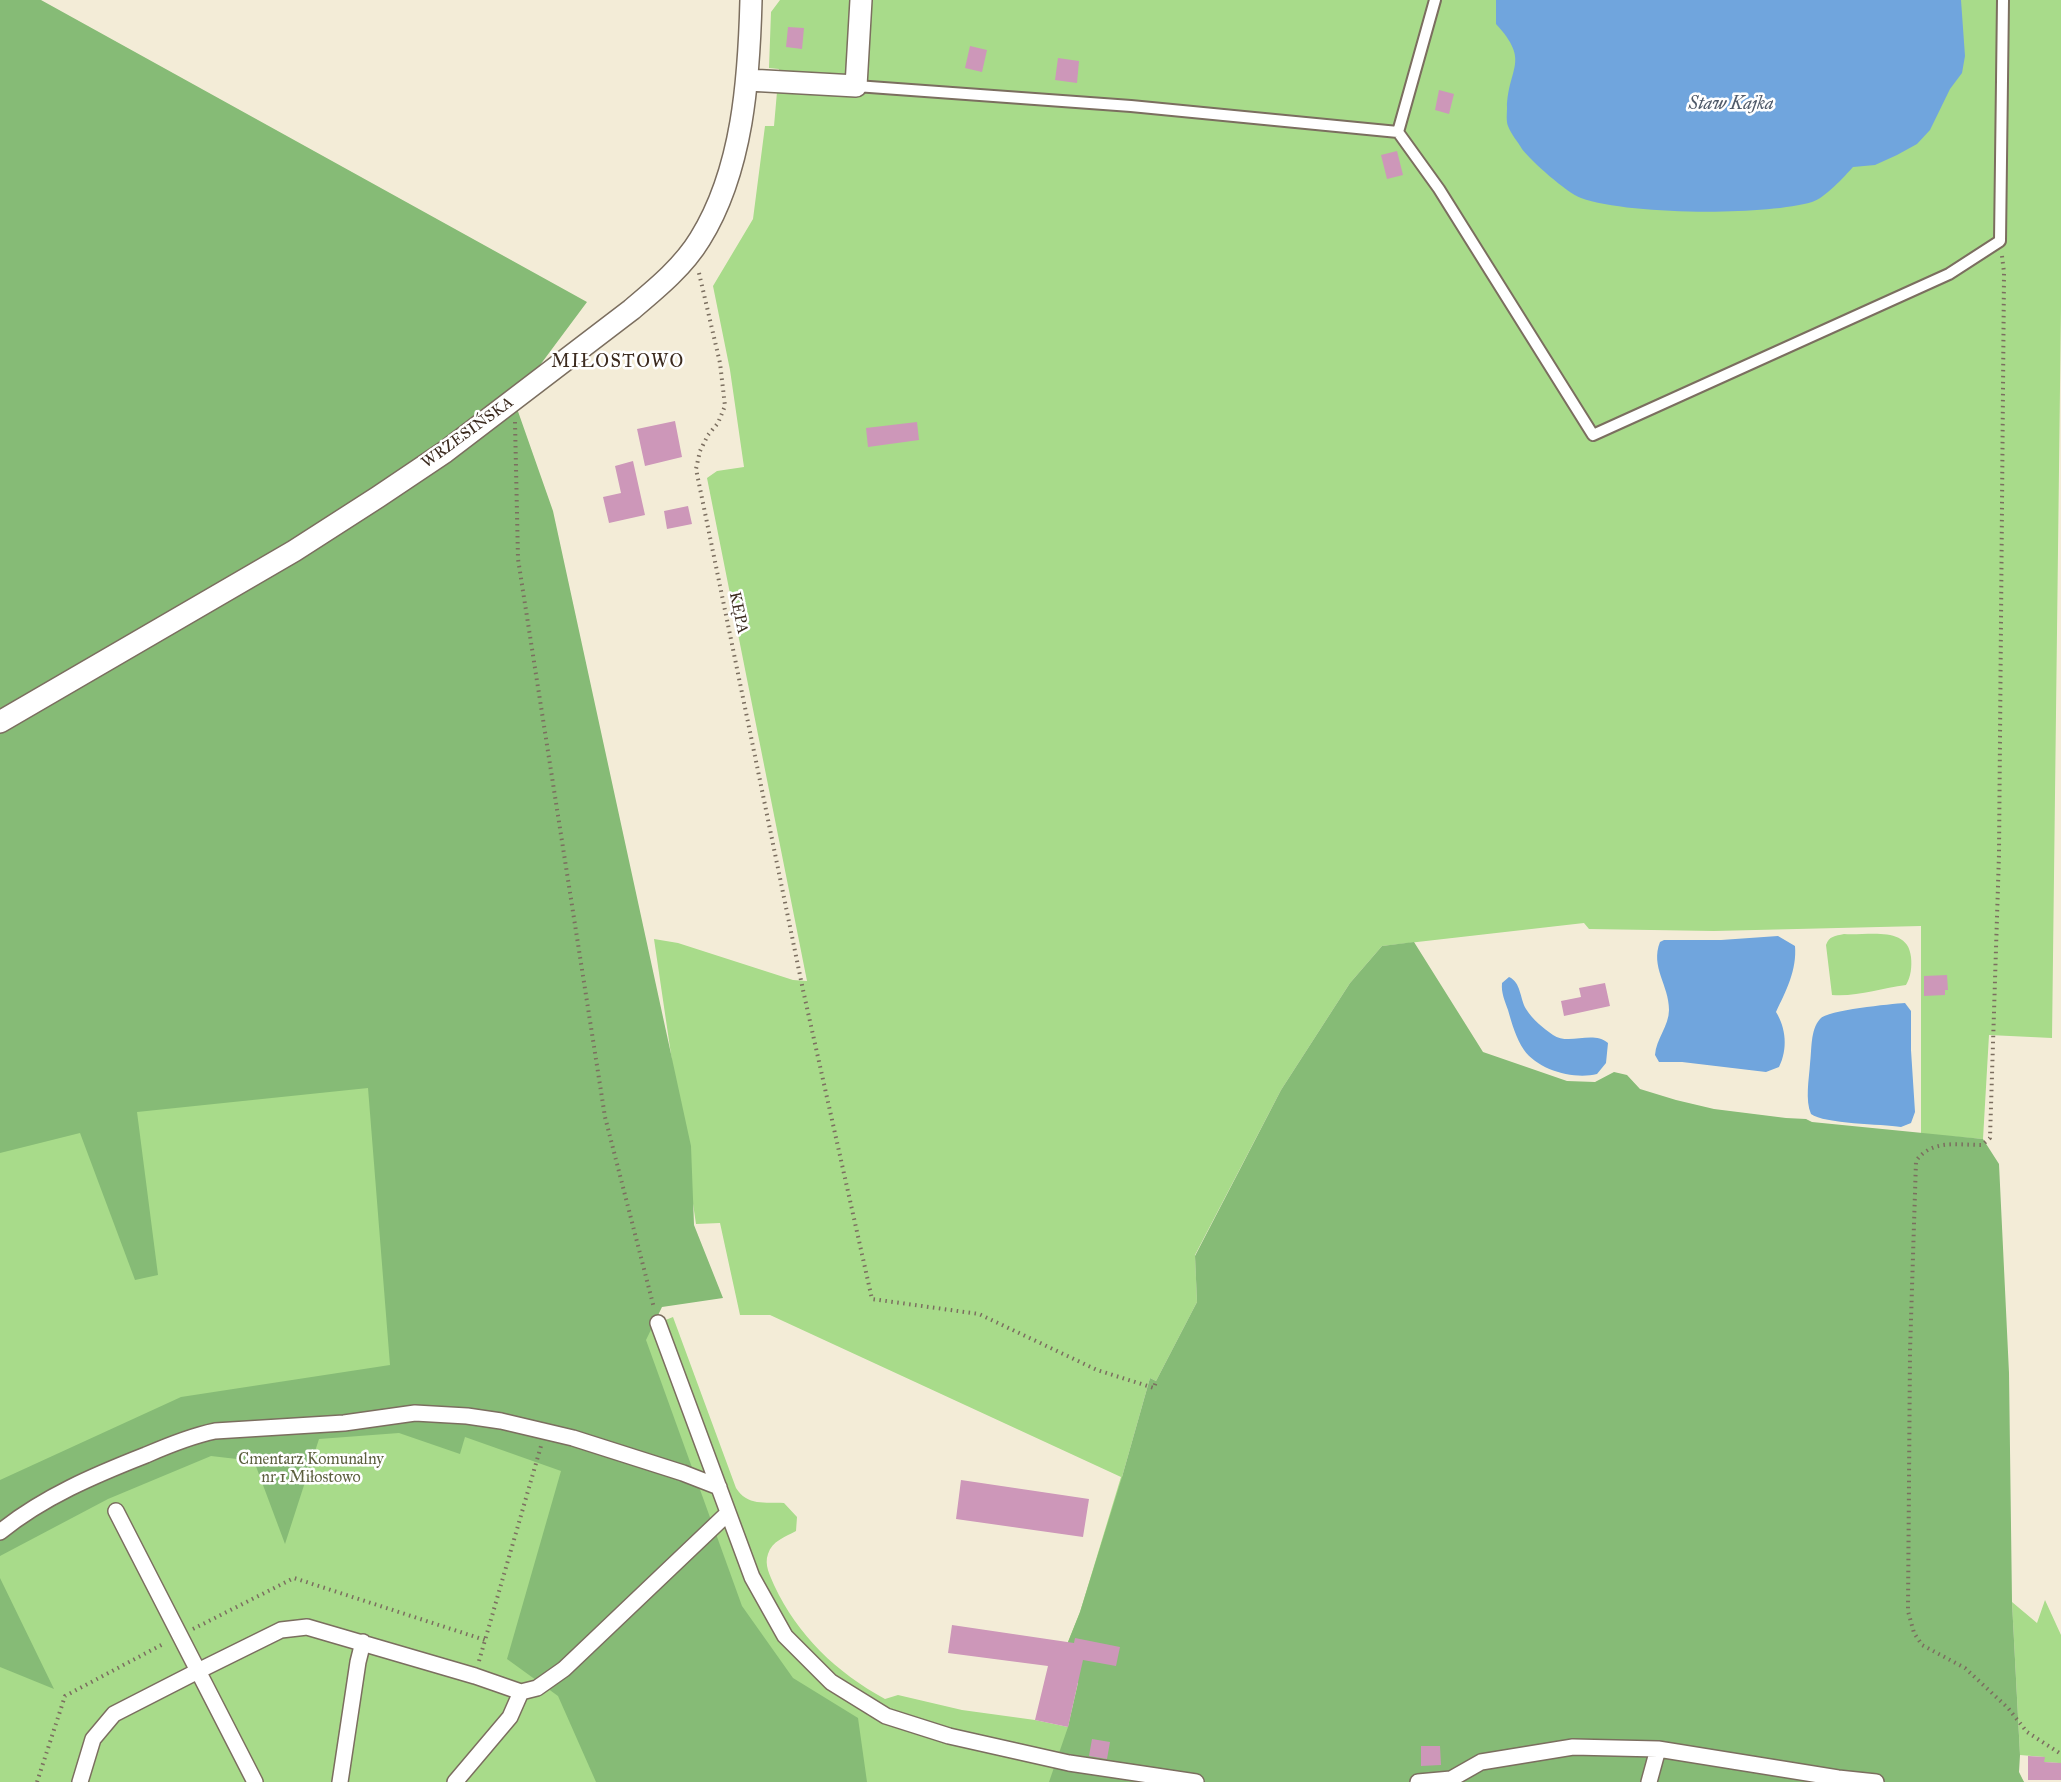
<!DOCTYPE html>
<html>
<head>
<meta charset="utf-8">
<style>
	body { margin:0 }
	canvas { display:block; background:#f3ecd7 }
</style>
</head>
<body>
<canvas width="2061" height="1782"></canvas>
<script>
const ctx = document.querySelector('canvas').getContext('2d');
ctx.lineJoin = 'round';
function fillPath(path, color) {
  ctx.fillStyle = color;
  ctx.fill(path, 'evenodd');
}
function strokePath(path, color, width, dash) {
  ctx.strokeStyle = color;
  ctx.lineWidth = width;
  ctx.lineCap = dash ? 'butt' : 'round';
  ctx.setLineDash(dash || []);
  ctx.stroke(path);
}
function label(font, color, halo, rows, align = 'center') {
  ctx.font = font + ' "IM FELL Great Primer",serif';
  ctx.lineWidth = 5;
  ctx.setLineDash([]);
  ctx.textBaseline = 'middle';
  ctx.strokeStyle = halo;
  ctx.fillStyle = color;
  for (const [text, x, y, turn = 0] of rows) {
    ctx.save();
    ctx.translate(x, y);
    ctx.rotate((+turn || 0) * Math.PI / 180);
    ctx.textAlign = isNaN(turn) ? turn : align;
    if (halo) ctx.strokeText(text, 0, 0);
    ctx.fillText(text, 0, 0);
    ctx.restore();
  }
}
const green = new Path2D(`
	M780 0H2061V306L2052 1038 1989 1035 1983 1139 1921 1134V926L1714 931 1589 929 1584 923 1382 946 1350 983 1281 1090 1195 1255 1197 1302 1156 1381 1150 1378 1122 1477 1952 1677 2024 1782H0V1068L335 1045 623 1337 673 1317 736 1488C747 1506 765 1502 784 1503L797 1517 796 1531C785 1537 772 1541 768 1554 764 1565 770 1575 774 1585 798 1636 836 1672 885 1699L898 1695 962 1710 1035 1720 1068 1727 1078 1683 1068 1642 1080 1612 1121 1477 770 1315H740L720 1223 696 1224 654 939 678 943 793 980 807 981 707 478 717 471 744 467 730 370 713 286 753 219 765 126H774L779 69 769 68 771 12Z
	M1844 934C1867 936 1908 925 1911 957 1912 966 1911 977 1906 985 1881 988 1857 997 1832 995L1826 945C1829 936 1835 936 1844 934Z
	M2045 1600 2061 1635V1765L2059 1763 2044 1762V1757L2020 1755 2012 1602 2037 1623Z`);
const forest = new Path2D(`
	M0 0H41L587 302 514 400 553 511 691 1146 694 1225 723 1298 662 1307 646 1340 742 1606 793 1678 858 1718 867 1782H596L558 1696 507 1659 561 1471 465 1437 460 1454 399 1433 319 1439 285 1544 254 1461 211 1456 108 1499 0 1556V1480L181 1397 390 1365 368 1088 137 1112 158 1275 135 1280 80 1133 0 1153Z
	M1414 942 1483 1052 1567 1081 1595 1082 1614 1072 1627 1075 1640 1089 1676 1100 1714 1109 1786 1118 1806 1119 1812 1122 1983 1139 1999 1164 2009 1373 2012 1602 2020 1755 2019 1772 2024 1782H1049L1068 1727 1078 1683 1062 1679 1068 1642 1080 1612 1122 1477 1150 1378 1156 1381 1197 1302 1195 1256 1281 1090 1350 983 1382 946Z
	M0 1578 54 1689 0 1667Z`);
const water = new Path2D(`
	M1496 0H1961L1965 56 1962 73 1950 89 1930 130 1917 144 1897 155 1875 165 1853 167C1844 177 1825 198 1812 202 1764 216 1628 215 1581 198 1567 193 1531 161 1522 149 1518 142 1511 134 1508 126 1506 121 1507 113 1507 108 1508 67 1531 62 1496 24Z
	M1778 936 1795 946C1797 970 1786 991 1776 1012 1786 1028 1788 1049 1779 1067L1766 1072 1682 1062H1659L1655 1055C1656 1039 1669 1026 1669 1010 1669 985 1650 967 1660 942L1664 940H1721Z
	M1509 977C1521 982 1520 999 1526 1009 1533 1020 1543 1028 1553 1035 1569 1046 1592 1030 1608 1043L1606 1063 1597 1074C1574 1080 1538 1070 1524 1050 1516 1038 1512 1024 1508 1010 1505 1001 1501 993 1502 983Z
	M1905 1003 1911 1011V1050L1915 1112 1911 1123 1901 1127C1882 1124 1824 1124 1811 1114 1805 1100 1809 1079 1810 1064 1812 1050 1810 1030 1820 1019 1827 1010 1891 1004 1905 1003Z`);
const building = new Path2D(`
	M788 27 804 28 802 49 786 47Z
	M970 46 987 50 982 72 965 68Z
	M1058 58 1079 61 1077 83 1055 80Z
	M1439 90 1454 94 1449 114 1435 110Z
	M1397 151 1403 175 1387 179 1381 155Z
	M675 421 682 457 645 466 637 429Z
	M917 422 919 440 868 447 866 428Z
	M633 461 645 515 609 523 603 497 621 493 615 466Z
	M688 506 692 524 667 529 664 511Z
	M1947 975 1948 990H1945V995L1924 996V976Z
	M1605 983 1610 1006 1564 1016 1561 1001 1581 997 1579 988Z
	M961 1480 1089 1499 1083 1537 956 1519Z
	M952 1625 1074 1643 1075 1638 1120 1647 1116 1666 1083 1660 1068 1727 1035 1720 1048 1666 948 1653Z
	M1092 1739 1110 1742 1107 1759 1089 1756Z
	M1421 1746H1440L1441 1765 1421 1766Z
	M2028 1756 2045 1757 2044 1762 2061 1763V1780H2028Z`);
const path = new Path2D(`
	M2002 256 2004 272 1999 854 1990 1138 1982 1145C1957 1145 1932 1139 1916 1161L1910 1351 1908 1611 1914 1633 1922 1645 1965 1668 2008 1708 2027 1732 2061 1754
	M699 273 720 363 725 406 718 423 708 435 700 451 696 469 803 990 872 1299 979 1314 1097 1370 1154 1388 1156 1381
	M515 422 518 559 605 1117 654 1308
	M193 1629 294 1578 485 1640
	M479 1661 541 1446
	M37 1782 65 1696 165 1643`);
const service = new Path2D(`
	M1435 0 1398 132 1439 189 1593 435 1949 274 2000 241 2003 0
	M856 86 1131 106 1398 132`);
const pedestrian = new Path2D(`
	M658 1323 752 1577 785 1636 831 1682 886 1716 949 1736 1069 1763 1196 1782
	M116 1511 255 1782
	M0 1532C43 1497 95 1475 146 1455 169 1445 191 1436 215 1431L344 1423 415 1413 467 1416 501 1421 573 1438 683 1473 719 1487
	M80 1782 93 1739 114 1714 198 1671 281 1630 307 1627 475 1676 521 1692
	M340 1782 358 1662 363 1642
	M455 1782 510 1717 521 1692 537 1688 564 1669 728 1513
	M1418 1782 1451 1779 1481 1762 1573 1747 1658 1749 1838 1778 1876 1782
	M1649 1782 1658 1749`);
const minor = new Path2D(`
	M748 80 856 86 861 0
	M0 722 294 551 378 497 445 452 631 310C656 289 683 267 700 239 743 170 749 78 751 0`);
const streetNames = [
	["WRZESIŃSKA",468,433,-36],
	["KĘPA",738,613,78]
];
const parkNames = [
	["Cmentarz Komunalny",311,1460],
	["nr 1 Miłostowo",311,1478]
];
const waterNames = [
	["Staw Kajka",1731,105]
];
const neighbourhoodNames = [
	["MIŁOSTOWO",618,363]
];
fillPath(green, '#a8db8a');
fillPath(forest, '#86bb76');
fillPath(water, '#70a5dd');
fillPath(building, '#cd97b9');
strokePath(service, '#7b6e5f', 14);
strokePath(pedestrian, '#7b6e5f', 18);
strokePath(minor, '#7b6e5f', 24);
strokePath(path, '#7b6e5f', 4, [1.5, 4.5]);
strokePath(service, '#fff', 10);
strokePath(pedestrian, '#fff', 15);
strokePath(minor, '#fff', 21);
label('16px', '#3b2a1e', '#fff', streetNames);
label('16px', '#5c5f3e', '#fff', parkNames);
label('italic 18px', '#505b6a', '#fff', waterNames);
ctx.letterSpacing = '1.5px';
label('18px', '#3b2a1e', '#fff', neighbourhoodNames);
ctx.letterSpacing = '0px';
</script>
</body>
</html>
